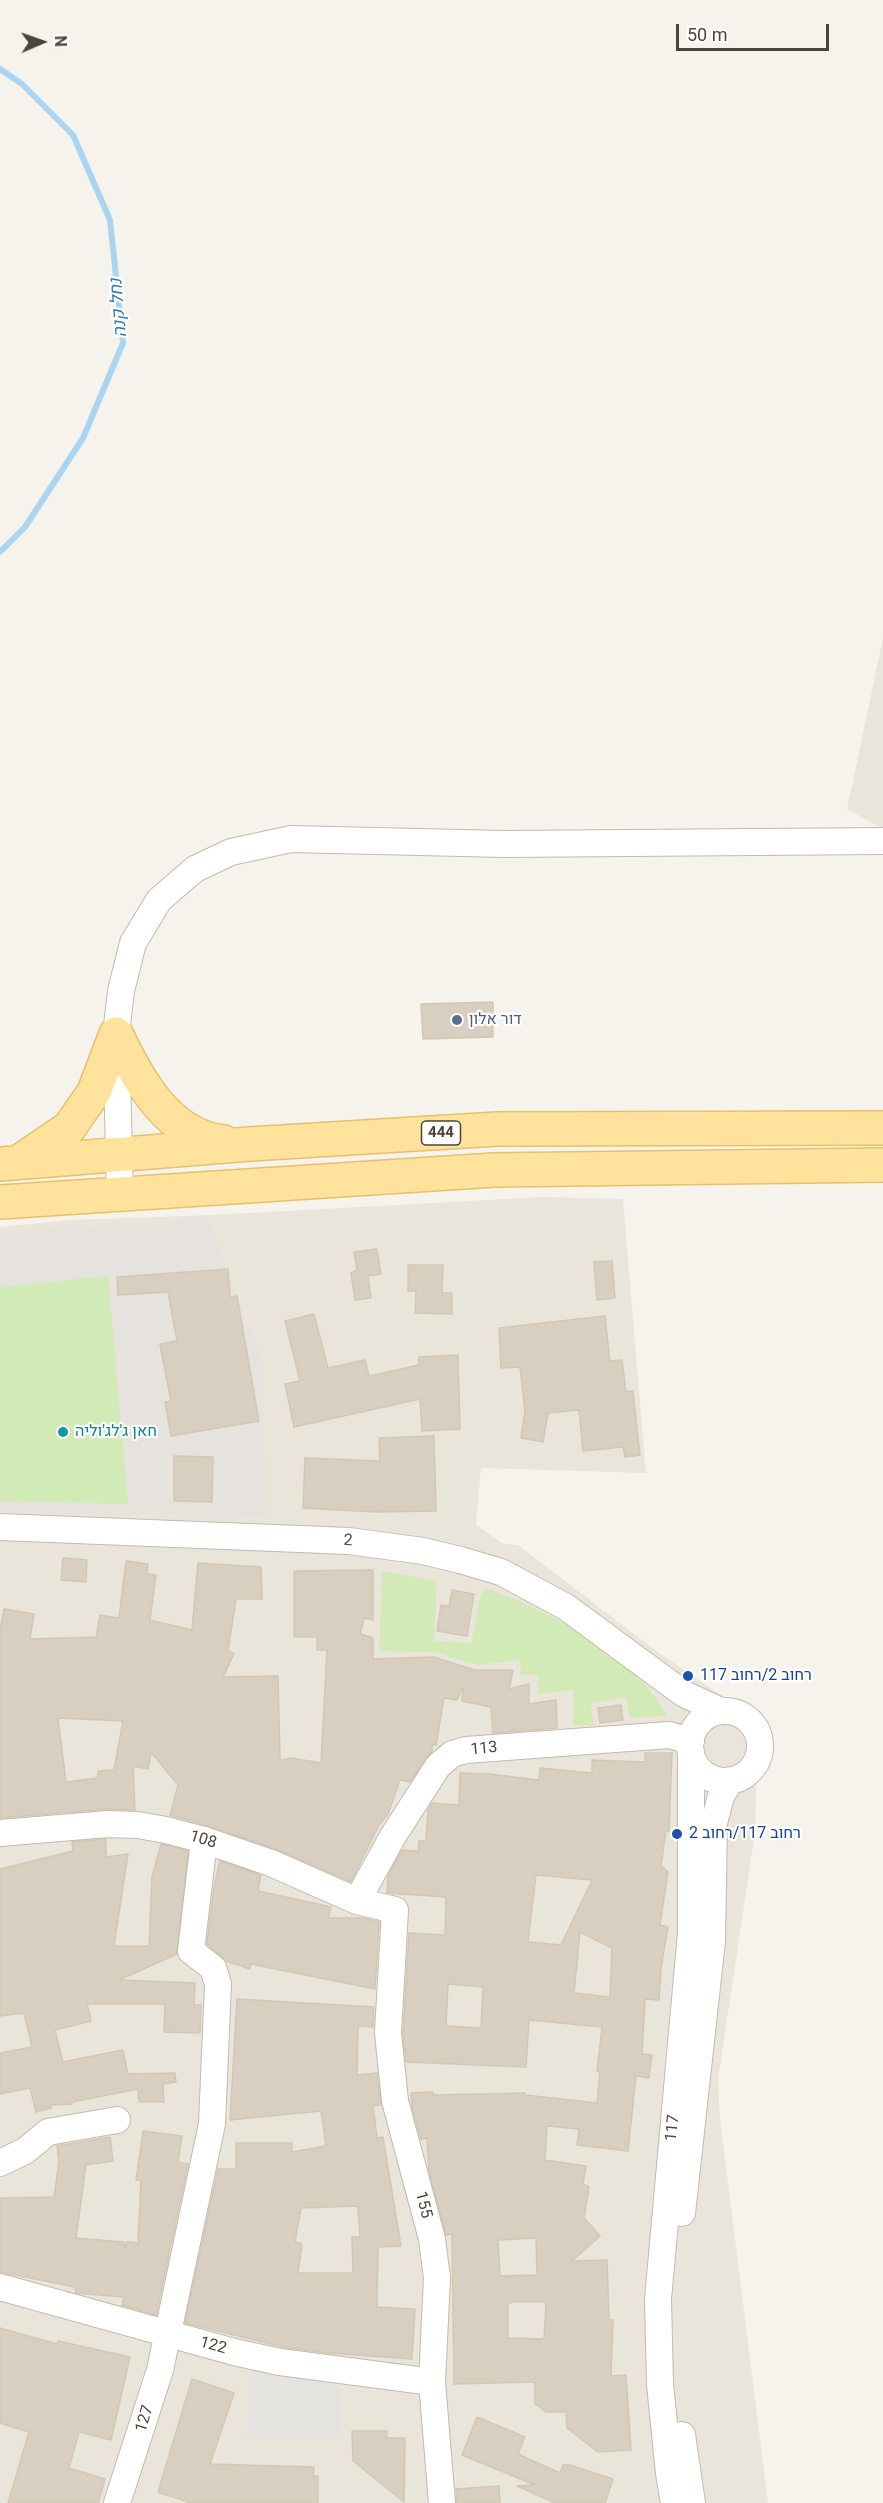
<!DOCTYPE html>
<html>
<head>
<meta charset="utf-8">
<style>
	body { margin:0 }
	#map { position:relative; width:883px; height:2503px; overflow:hidden; background:#f6f3ec; font-family:Roboto,sans-serif }
	canvas { display:block }
	.north { position:absolute; left:12px; top:12px; width:60px; height:60px; -webkit-text-stroke:4px #fff; paint-order:stroke; rotate:88deg; font-size:16px; font-weight:700; line-height:24px; text-align:center; color:#4b4439 }
	.north::after { content:''; display:block; margin:auto; width:21px; height:27px; background:#4b4439; clip-path:polygon(50% 0,100% 100%,50% 72%,0 100%) }
	.scale { position:absolute; left:676px; top:24px; width:153px; height:27px; box-sizing:border-box; border:3px solid #4b4439; border-top:0; padding-left:8px; font-size:18px; line-height:21px; white-space:nowrap; color:#4b4439; -webkit-text-stroke:4px #fff; paint-order:stroke }
</style>
</head>
<body>
<div id="map">
<canvas width="883" height="2503"></canvas>
<div class="north">N</div>
<div class="scale">50 m</div>
</div>
<script>
const ctx = document.querySelector('canvas').getContext('2d');
ctx.lineJoin = 'round';
function fillPath(path, color) {
  ctx.fillStyle = color;
  ctx.fill(path, 'evenodd');
}
function strokePath(path, color, width, dash) {
  ctx.strokeStyle = color;
  ctx.lineWidth = width;
  ctx.lineCap = dash ? 'butt' : 'round';
  ctx.setLineDash(dash || []);
  ctx.stroke(path);
}
function label(font, color, halo, rows, align = 'center') {
  ctx.font = font + ' Roboto,Heebo,sans-serif';
  ctx.lineWidth = 4.5;
  ctx.setLineDash([]);
  ctx.textBaseline = 'middle';
  ctx.strokeStyle = halo;
  ctx.fillStyle = color;
  for (const [text, x, y, turn = 0] of rows) {
    ctx.save();
    ctx.translate(x, y);
    ctx.rotate((+turn || 0) * Math.PI / 180);
    ctx.textAlign = isNaN(turn) ? turn : align;
    if (halo) ctx.strokeText(text, 0, 0);
    ctx.fillText(text, 0, 0);
    ctx.restore();
  }
}
const residential = new Path2D(`
	M883 638V829L847 809Z
	M542 1197 623 1199 646 1473 481 1468 476 1525 504 1544 518 1545 655 1650 758 1721 755 1832 718 2080 720 2119 768 2503H0V1227L70 1220 213 1215Z`);
const industrial = new Path2D(`
	M207 1219 262 1362 266 1516 0 1512V1233Z`);
const green = new Path2D(`
	M108 1276 128 1504 0 1501V1287Z
	M382 1571 437 1581 434 1641 471 1643 481 1594 486 1588C536 1605 616 1648 649 1690 656 1698 661 1708 667 1716L630 1718 626 1697 591 1703 593 1725H573V1689L538 1695V1675H521L520 1660 477 1665 434 1652 379 1651Z`);
const parking = new Path2D(`
	M250 2368 340 2386 341 2439H247Z`);
const stream = new Path2D(`
	M0 69 22 84 73 135 110 220 123 343 83 438 25 527 0 552`);
const building = new Path2D(`
	M493 1002V1037L423 1039 421 1004Z
	M377 1249 381 1274 368 1276 371 1298 355 1300 351 1273 357 1270 354 1252Z
	M612 1261 615 1298 597 1300 594 1262Z
	M408 1265H443L442 1293H452V1314L415 1313 416 1291H408Z
	M228 1269 230 1297 237 1296 259 1421 171 1436 165 1402 171 1401 160 1344 177 1341 168 1292 118 1295 117 1277Z
	M314 1314 328 1368 365 1360 369 1376 419 1365V1357L458 1355 460 1429 422 1431 420 1399 294 1427 285 1384 300 1381 285 1321Z
	M605 1316 610 1361 622 1360 626 1392 633 1391 640 1455 625 1457 623 1447 583 1451 579 1410 548 1413 543 1442 521 1438 525 1411 520 1367 501 1368 499 1328Z
	M434 1436 436 1511 376 1512 303 1508 305 1458 380 1461 379 1438Z
	M174 1456 213 1457 212 1502 174 1501Z
	M63 1558 87 1560 86 1582 61 1580Z
	M126 1561 148 1564 147 1574 156 1575 150 1620 192 1630 198 1563 261 1567 262 1599H236L228 1650 234 1654 223 1677 278 1676 280 1760 291 1758 321 1763 327 1650H317V1637H294V1571L373 1570V1620L364 1618 360 1634 373 1638V1659L433 1657 475 1670H513L509 1689 529 1684V1704L556 1700 557 1728 493 1733 491 1707 462 1701 463 1688 457 1700 444 1698 436 1745H432V1751L410 1782 400 1780 388 1814 379 1825 351 1882 276 1849 209 1826 170 1815 178 1785 151 1752 148 1769 133 1766 135 1810 107 1809 0 1818V1630L4 1609 34 1614 30 1639 96 1637 100 1615 119 1618ZM58 1718 123 1721 114 1770 98 1771V1778L66 1782Z
	M452 1590 474 1594 467 1636 437 1631 441 1605 449 1606Z
	M621 1705 623 1720 600 1723 598 1708Z
	M645 1753H672L669 1831H666L661 1865 668 1872 660 1925 668 1927 661 1968 659 2000 645 1999 642 2054 652 2055 649 2078 636 2076 628 2151 577 2145 579 2129 547 2126 545 2160 586 2166 583 2184 589 2187 584 2218 600 2236 572 2261 607 2260 609 2320H613L611 2376 626 2375 631 2450 598 2452 567 2428 566 2412H546L535 2404V2382L454 2384 452 2234 446 2235 429 2171 427 2138 421 2139 412 2107 411 2093 433 2092 432 2095 525 2093V2095L597 2103 600 2072 597 2071 602 2027 529 2020 526 2067 406 2062 403 2034 409 1933 445 1935 446 1897 387 1893 388 1876 402 1850 418 1851 419 1841H426L428 1810 432 1803 459 1805 460 1773 490 1774 539 1780 540 1768 592 1773V1760L645 1762ZM536 1875 592 1880 561 1945 528 1942ZM580 1932 612 1948 610 1997 574 1993ZM448 1984 483 1987 481 2028 446 2026ZM536 2238 537 2275 500 2276 498 2240ZM512 2302H546L544 2339 508 2338V2304Z
	M106 1839V1857L128 1854 114 1946H149L152 1877 161 1844 188 1851 177 1954 119 1980 195 1983 194 2005H201L200 2033 164 2032 165 2004H87L91 2021 55 2030 63 2062 123 2050 128 2074 175 2073 176 2082 163 2084 164 2102H139L138 2089 72 2102V2104L51 2105V2108L36 2112 30 2088 0 2094V2053L32 2047 24 2013 0 2016V1869L73 1851 72 1842Z
	M220 1861 261 1875 258 1891 331 1907 328 1918H363L379 1922 375 1989 251 1964 250 1969 226 1961 207 1944 214 1886Z
	M237 1999 374 2007 373 2027 358 2026 357 2075 377 2073 381 2105 373 2106 377 2138 383 2137 401 2246 378 2247 377 2307 415 2309 412 2359 328 2353 283 2347 185 2323 218 2169H236V2143H292V2152L326 2146 321 2111 230 2120ZM358 2206 360 2237H352L353 2273H298L302 2244 295 2242 301 2208Z
	M143 2131 182 2136 178 2162 188 2164 156 2315 122 2305 124 2297 76 2293 75 2287 0 2272V2198L54 2197 59 2161 57 2146 110 2137 113 2161 86 2165 76 2238 124 2242 125 2248 127 2242 138 2243 141 2180H136Z
	M0 2328 57 2344 58 2341 130 2357 111 2440 79 2432 69 2468 105 2479 98 2503H8L29 2432 0 2423Z
	M192 2379 234 2393 210 2464 314 2467 313 2476H318V2503H191L158 2492Z
	M477 2417 525 2437 518 2454 560 2473 563 2465H570L613 2479 605 2503H555L517 2486 535 2485 462 2455Z
	M352 2431H387V2438H405L404 2502 353 2461Z
	M499 2486 500 2503H457L456 2489Z`);
const minor = new Path2D(`
	M120 1194 116 1034 121 991 133 943 159 900 195 869 231 852 291 839 504 844 883 841
	M0 1527 349 1541 423 1551 460 1560 501 1572 566 1607 684 1694 721 1711
	M690 1746a35 35 0 1 1 70 0a35 35 0 1 1-70 0Z
	M0 1833 108 1824 138 1825 166 1830 204 1840 271 1863 357 1901 395 1910 388 2033 395 2101 432 2239 437 2278 432 2382 442 2503
	M357 1901 393 1836 438 1766 452 1754 466 1750 669 1735 691 1741
	M0 2163 25 2151 48 2132 117 2120
	M682 2213 712 1941 714 1823 721 1796 731 1780
	M0 2287 234 2352 280 2362 432 2382
	M682 2435 692 2503
	M117 2503 160 2370 212 2124 218 1984 213 1968 191 1951 204 1840
	M674 2503 669 2473 660 2384 658 2299 691 1933V1752`);
const major = new Path2D(`
	M116 1034C138 1079 167 1136 224 1142
	M19 1162 69 1128 94 1092 116 1034
	M0 1164 250 1144 497 1129 883 1128
	M0 1202 494 1170 883 1165`);
const markers = [
	[457,1020,6,"#5c6f8a"],
	[63,1432,6,"#0f9aa8"],
	[688,1676,6,"#1a4fb4"],
	[677,1834,6,"#1a4fb4"]
];
const shields = [
	[441,1133,39]
];
const shieldNames = [
	["444",441,1133]
];
const serviceNames = [
	["דור אלון",469,1020]
];
const cultureNames = [
	["חאן ג'לג'וליה",75,1432]
];
const streetNames = [
	["2",348,1541,4],
	["113",484,1749,-5],
	["108",203,1840,17],
	["117",673,2128,-84],
	["155",423,2205,75],
	["122",213,2346,16],
	["127",145,2419,-73]
];
const transitNames = [
	["רחוב 2/רחוב 117",700,1676],
	["רחוב 117/רחוב 2",689,1834]
];
const waterNames = [
	["נחל קנה",119,308,-95]
];
fillPath(residential, '#eae5da');
fillPath(industrial, '#e6e2dd');
fillPath(green, '#d2eab5');
fillPath(parking, '#e5e3e0');
strokePath(stream, '#a9d4f2', 6);
fillPath(building, '#d8cfc1');
strokePath(building, '#d3c7b4', 1.5);
strokePath(minor, '#c2bbae', 28);
strokePath(major, '#e6c16a', 36);
strokePath(minor, '#fff', 26);
strokePath(major, '#ffe39c', 33);
for (const [x, y, r, color] of markers) {
  const dot = new Path2D();
  dot.arc(x, y, r, 0, 2 * Math.PI);
  ctx.fillStyle = color;
  ctx.fill(dot);
  strokePath(dot, '#fff', 2);
}
for (const [x, y, w] of shields) {
  const box = new Path2D();
  box.roundRect(x - w / 2, y - 12, w, 24, 4.5);
  ctx.fillStyle = '#fff';
  ctx.fill(box);
  strokePath(box, '#4b4439', 1.5);
}
label('bold 15px', '#4b4439', null, shieldNames);
label('16px', '#4e5e75', '#fff', serviceNames, 'left');
label('16px', '#0d838f', '#fff', cultureNames, 'left');
label('16px', '#4b4439', '#fff', streetNames);
label('16px', '#164399', '#fff', transitNames, 'left');
label('italic 18px', '#2e7ab2', '#fff', waterNames);
</script>
</body>
</html>
